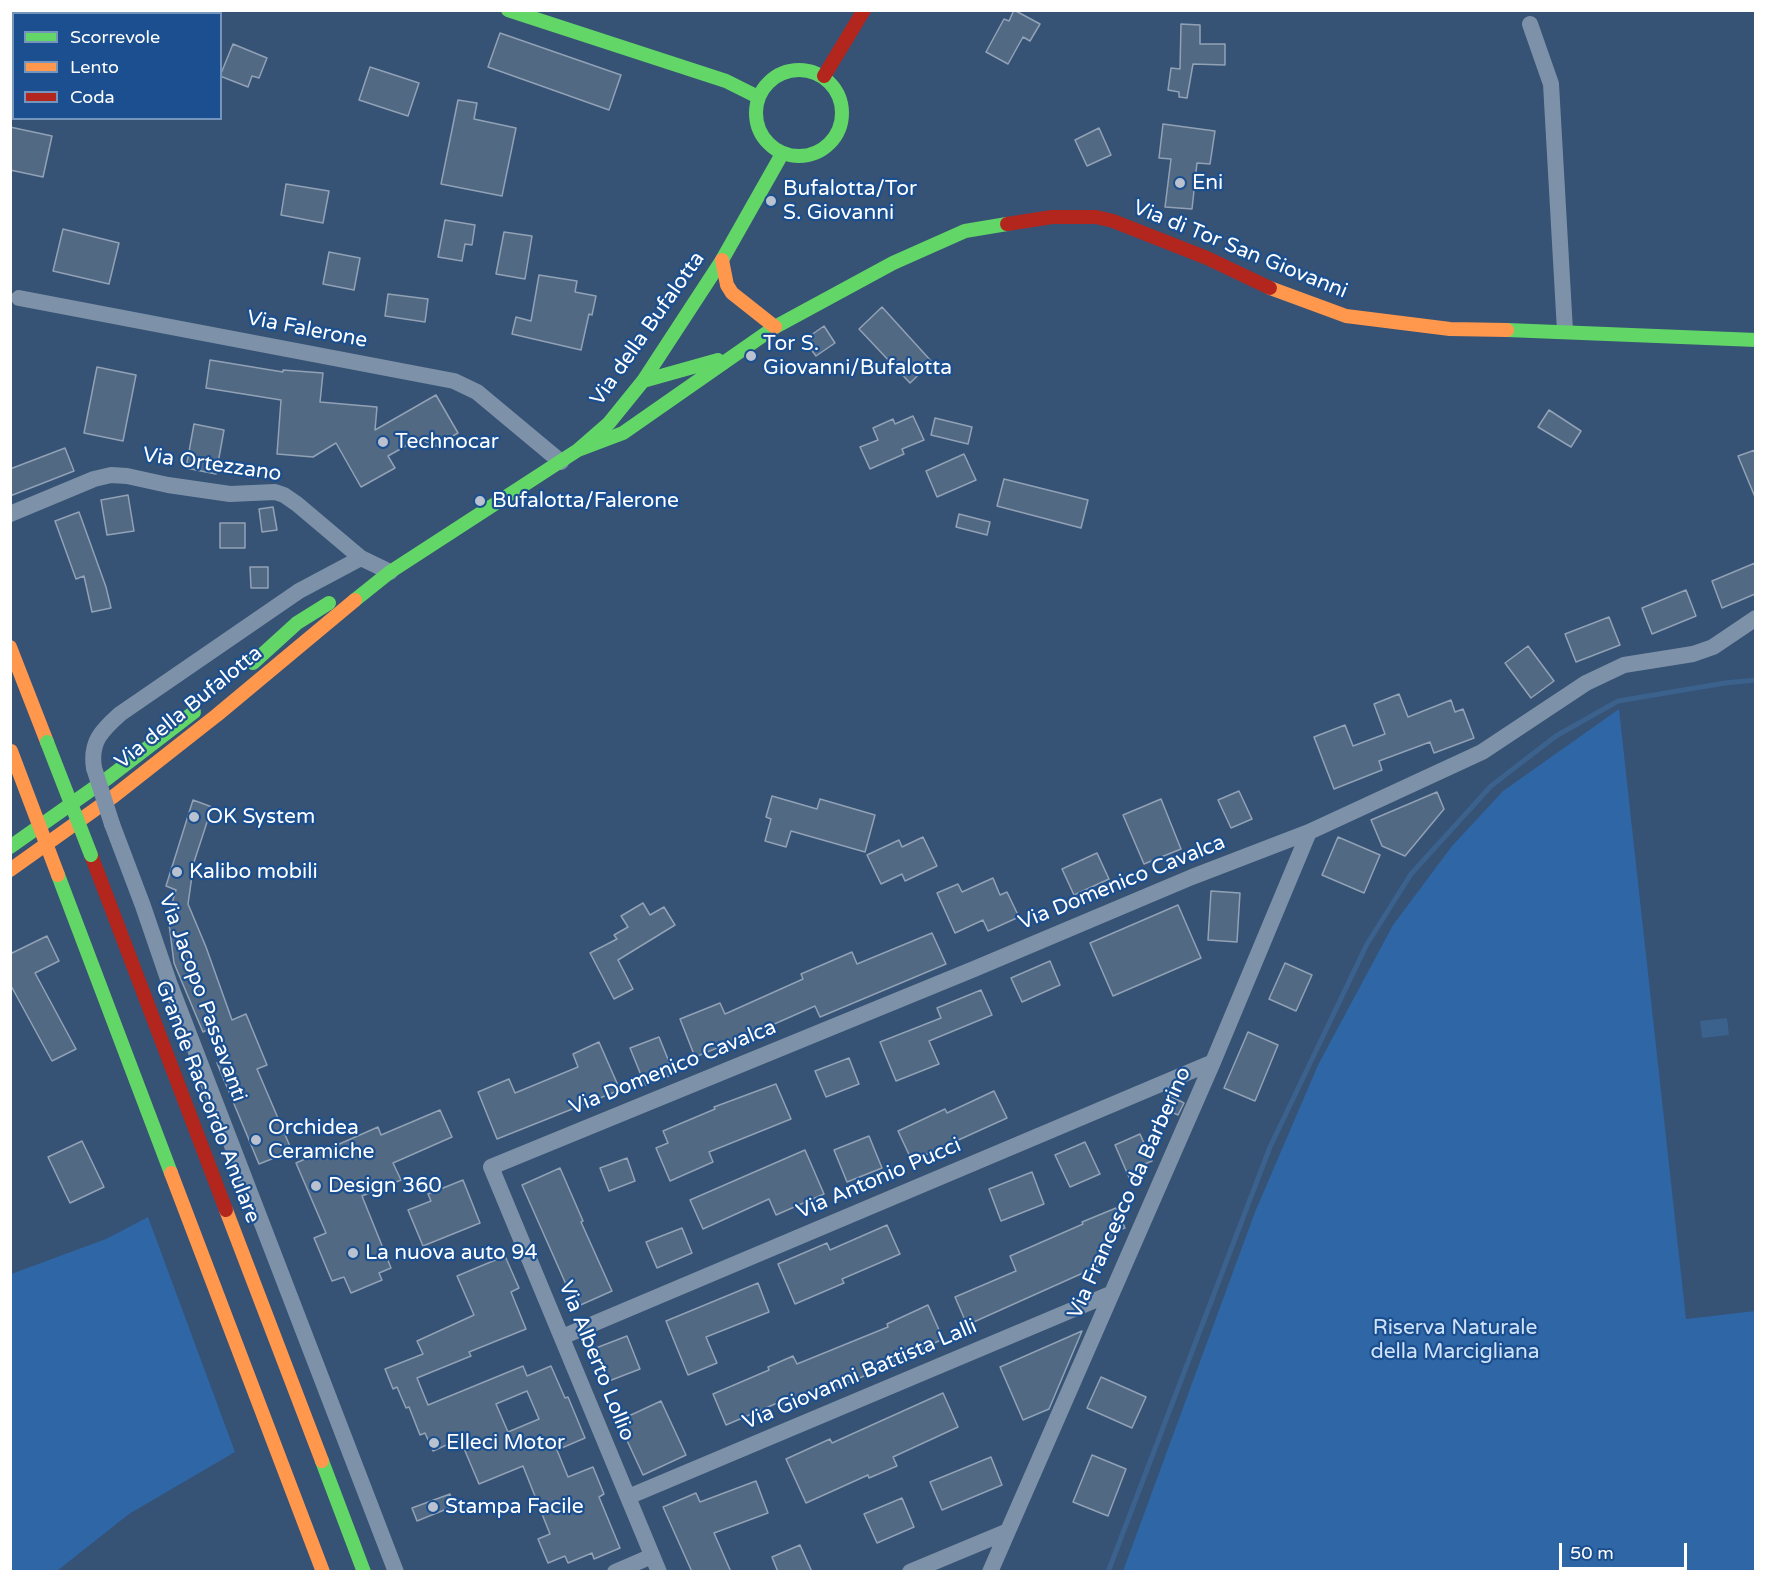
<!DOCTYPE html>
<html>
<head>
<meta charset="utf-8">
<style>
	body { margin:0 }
	#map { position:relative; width:1766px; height:1582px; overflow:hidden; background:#365274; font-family:"Varela Round",sans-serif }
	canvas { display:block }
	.frame { position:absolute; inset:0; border:12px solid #fff; pointer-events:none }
	.legend { position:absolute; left:12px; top:12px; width:210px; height:108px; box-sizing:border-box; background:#1b4f8f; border:2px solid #7695bc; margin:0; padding:8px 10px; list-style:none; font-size:18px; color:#fff }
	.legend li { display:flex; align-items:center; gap:12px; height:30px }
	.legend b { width:30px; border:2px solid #7695bc }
	.scale { position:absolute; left:1559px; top:1543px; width:128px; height:27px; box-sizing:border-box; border:3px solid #fff; border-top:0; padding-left:8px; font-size:18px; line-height:21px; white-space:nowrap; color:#fff; -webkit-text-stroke:4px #1b4f8f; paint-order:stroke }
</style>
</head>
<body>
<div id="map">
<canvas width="1766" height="1582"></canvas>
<div class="frame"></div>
<ul class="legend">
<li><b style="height:8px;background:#63d668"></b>Scorrevole</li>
<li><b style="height:8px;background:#ff974d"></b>Lento</li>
<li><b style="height:8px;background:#b3261e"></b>Coda</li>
</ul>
<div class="scale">50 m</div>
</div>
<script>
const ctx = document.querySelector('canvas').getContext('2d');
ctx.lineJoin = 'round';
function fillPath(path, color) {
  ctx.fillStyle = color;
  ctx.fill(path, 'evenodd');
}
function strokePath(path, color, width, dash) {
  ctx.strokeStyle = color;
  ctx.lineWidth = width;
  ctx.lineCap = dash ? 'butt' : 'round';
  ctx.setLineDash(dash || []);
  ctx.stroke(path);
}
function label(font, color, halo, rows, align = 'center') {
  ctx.font = font + ' "Varela Round",sans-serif';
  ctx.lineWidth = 4.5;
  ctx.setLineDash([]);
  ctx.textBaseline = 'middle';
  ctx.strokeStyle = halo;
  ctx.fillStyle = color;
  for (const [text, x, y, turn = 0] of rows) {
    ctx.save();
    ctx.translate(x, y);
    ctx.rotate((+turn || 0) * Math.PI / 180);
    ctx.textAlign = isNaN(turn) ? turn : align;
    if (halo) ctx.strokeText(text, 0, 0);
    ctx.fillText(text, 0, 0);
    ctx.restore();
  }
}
const green = new Path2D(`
	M1619 709 1686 1319 1755 1311V1571H1123L1255 1212 1318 1065 1393 925 1452 846 1503 791Z
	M148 1217 235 1452 129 1514 57 1571H11V1274L106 1239Z`);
const water = new Path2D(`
	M1727 1018 1729 1035 1702 1038 1700 1021Z`);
const stream = new Path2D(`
	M1108 1572 1270 1147 1367 944 1411 874 1491 786 1556 736 1618 701 1725 683 1756 680`);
const building = new Path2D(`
	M1014 10 1040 24 1030 41 1023 37 1008 64 986 52 1004 19 1009 21Z
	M1181 24 1200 25V44H1225V65L1193 64 1187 98 1179 97V92L1168 90 1171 68 1180 69Z
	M500 33 621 75 609 110 488 67Z
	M233 44 267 58 259 78 252 76 248 87 220 76Z
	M370 67 419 83 408 116 359 100Z
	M458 100 477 103 474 119 516 128 502 196 441 184Z
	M1163 124 1215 131 1210 164 1197 163 1192 209 1165 207 1171 159 1159 158Z
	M10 127 52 136 43 177 10 170Z
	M1099 128 1111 155 1087 166 1075 140Z
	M286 184 329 191 323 223 281 215Z
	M445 220 475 225 472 245 465 244 462 261 438 257Z
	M63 229 119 243 109 284 53 271Z
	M504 232 532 236 525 279 496 274Z
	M329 252 360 258 354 290 323 284Z
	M539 275 577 281 575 292 596 296 592 315 589 314 581 350 512 334 516 317 531 321Z
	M388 294 428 299 425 322 385 316Z
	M882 307 932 362 910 383 859 329Z
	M824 326 835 343 816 356 804 340Z
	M210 360 283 372V370L323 373 320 402 377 407 375 430 436 395 458 433 434 447 420 438 388 456 395 468 361 487 336 443 313 457 277 454 281 400 206 388Z
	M97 367 136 375 123 441 84 433Z
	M1549 410 1581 431 1571 447 1538 427Z
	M913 416 924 440 902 449 904 454 870 469 860 447 878 440 873 428 893 419 895 424Z
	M935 418 972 427 968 444 931 435Z
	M194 424 224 430 216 474 186 468Z
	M65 448 74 471 10 496V469Z
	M1755 450V497L1738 456Z
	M964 454 976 480 937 497 926 471Z
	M1004 479 1088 500 1081 528 997 506Z
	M128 495 134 531 107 535 101 500Z
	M273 507 277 530 262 532 259 509Z
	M79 512 106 587 111 608 92 612 84 576 76 579 55 521Z
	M959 514 990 522 987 535 956 527Z
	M220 523H245V548H220Z
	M1755 563V594L1722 608 1712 581Z
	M250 567H268V588H251Z
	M1686 590 1696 616 1652 634 1642 608Z
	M1609 617 1620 645 1576 662 1565 634Z
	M1528 646 1554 681 1531 698 1505 663Z
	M1399 694 1408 717 1451 700 1455 712 1463 709 1474 738 1434 753 1430 742 1379 761 1382 770 1334 789 1314 737 1345 725 1353 746 1385 734 1374 704Z
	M1239 791 1252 819 1231 828 1218 800Z
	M1437 792 1444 809 1405 856 1382 846 1371 820Z
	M772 796 817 809 820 799 875 815 865 852 791 831 786 847 765 841 771 819 766 817Z
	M1161 799 1181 849 1144 864 1123 815Z
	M193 800 212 807 194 862 188 904 206 947 232 1020 246 1014 267 1065 257 1069 292 1151 259 1164 217 1063 229 1057 215 1026 203 1032 174 963 168 916 176 890 166 886Z
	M923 837 937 866 905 881 902 874 881 884 867 855 899 840 902 847Z
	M1338 837 1380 855 1364 893 1322 875Z
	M1097 853 1109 879 1074 895 1062 869Z
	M993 878 1000 895 1007 892 1019 917 988 931 983 920 955 933 937 893 958 884 962 892Z
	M1211 891 1240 893 1237 942 1208 940Z
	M643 903 650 915 664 907 675 925 618 960 633 989 614 999 590 953 617 939 614 935 628 927 621 916Z
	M1178 905 1201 958 1113 996 1090 943Z
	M932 933 946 964 820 1017 815 1006 754 1033 695 1057 680 1019 720 1003 725 1014 803 979 801 974 852 952 857 964Z
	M47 936 59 961 35 973 76 1049 52 1061 10 984V954Z
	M1050 961 1060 985 1022 1002 1011 978Z
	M1285 963 1312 975 1296 1011 1269 999Z
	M981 990 992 1015 929 1041 939 1064 896 1081 880 1042 941 1018 937 1008Z
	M1248 1032 1278 1045 1255 1101 1224 1088Z
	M659 1037 674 1074 645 1085 630 1048Z
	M599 1042 620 1090 497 1139 478 1092 509 1079 515 1093 578 1067 573 1054Z
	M849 1058 859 1084 826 1097 815 1071Z
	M776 1084 791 1119 709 1152 713 1162 670 1181 656 1148 668 1143 663 1131 715 1109 714 1107Z
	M994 1091 1007 1118 912 1161 898 1131 945 1109 947 1113Z
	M1170 1096 1184 1103 1178 1115 1165 1109Z
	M440 1110 452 1137 393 1163 401 1180 362 1196 391 1268 379 1273 382 1280 351 1293 344 1277 332 1281 314 1238 326 1233 296 1163 378 1127 381 1135Z
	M1140 1134 1152 1161 1140 1166 1144 1176 1131 1182 1115 1145Z
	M869 1136 882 1168 847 1182 834 1150Z
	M82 1141 104 1187 70 1203 48 1157Z
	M1085 1142 1100 1174 1070 1187 1055 1155Z
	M805 1150 824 1194 776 1215 769 1199 703 1229 690 1200Z
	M627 1158 635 1181 609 1191 600 1168Z
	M560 1168 583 1221 581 1222 612 1291 576 1307 522 1185Z
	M1032 1172 1044 1204 1001 1221 989 1189Z
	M463 1180 480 1223 423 1246 408 1210 431 1201 428 1194Z
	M1116 1208 1125 1228 1119 1230 1103 1264 967 1325 955 1297 1016 1271 1010 1256 1083 1224 1082 1222Z
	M887 1225 900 1254 842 1279 844 1283 795 1304 778 1264 827 1243 830 1250Z
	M682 1228 692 1253 657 1268 646 1242Z
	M505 1256 519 1288 511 1292 526 1329 469 1352 471 1356 417 1378 428 1405 523 1366 527 1376 551 1366 565 1398 568 1397 585 1438 557 1450 568 1477 593 1467 604 1494 599 1497 620 1548 594 1559 592 1553 568 1563 565 1556 548 1563 538 1539 550 1534 523 1466 479 1484 460 1439 433 1451 425 1433 420 1435 409 1407 406 1408 397 1387 393 1389 385 1369 423 1354 417 1341 474 1315 457 1276ZM527 1391 539 1419 508 1432 496 1404Z
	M758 1283 769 1312 706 1337 717 1363 688 1375 666 1321Z
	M928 1305 943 1339 881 1368V1369L833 1389 832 1387 785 1407 782 1401 726 1425 713 1394 769 1370 768 1367 793 1356 797 1364 888 1327 887 1324Z
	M1082 1331 1049 1409 1023 1420 1000 1367Z
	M627 1336 640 1369 609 1381 596 1348Z
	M1101 1377 1146 1397 1132 1428 1087 1408Z
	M943 1393 958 1427 893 1457 897 1466 869 1478 868 1475 806 1503 786 1459 830 1439 832 1443Z
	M661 1401 686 1455 643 1475 618 1421Z
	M1092 1455 1126 1469 1108 1516 1073 1502Z
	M991 1457 1002 1485 942 1510 930 1482Z
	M756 1481 768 1513 714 1533 731 1572H692L663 1507 696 1493 700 1502Z
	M450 1494 454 1506 417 1521 412 1508Z
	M902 1498 914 1527 877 1543 864 1514Z
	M800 1545 812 1572H778L772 1557Z`);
const street = new Path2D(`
	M1530 24 1551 84 1565 331
	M19 298 454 381 477 392 561 462
	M10 514 94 479 111 475 127 476 168 485 230 494 275 492 284 495 297 504 361 558 390 572
	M94 768C90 742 101 731 120 714L299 591 361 558
	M112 824 143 906 169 982 396 1572
	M562 1337 1213 1062
	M628 1497 1110 1294
	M615 1572 652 1556
	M659 1572 491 1167 974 969 1192 877 1309 832 1482 752 1586 683 1624 665 1693 654 1713 647 1756 618
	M910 1572 1006 1532
	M990 1572 1213 1062 1309 832`);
const fast = new Path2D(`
	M508 10 726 81 758 97
	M756 113a43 43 0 1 1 86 0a43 43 0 1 1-86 0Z
	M1507 330 1756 340
	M643 381 718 360
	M578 450 623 433 775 327 893 263 965 231 1007 224
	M355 600 390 572 578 450 609 423 643 381 722 260 782 154
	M253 663 297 623 329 603
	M10 847 108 778 194 712
	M58 875 171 1173
	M322 1461 364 1572`);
const slow = new Path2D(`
	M722 260 727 285 732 293 775 327
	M1270 288 1346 316 1450 329 1507 330
	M10 647 47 742
	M10 870 114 796 217 715 355 600
	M171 1173 323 1572
	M226 1210 322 1461`);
const jam = new Path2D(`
	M824 76 864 10
	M1007 224 1052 217H1096L1113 221 1207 258 1270 288
	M91 855 226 1210`);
const streetBridge = new Path2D(`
	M94 768 112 824`);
const fastBridge = new Path2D(`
	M47 742 91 855`);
const slowBridge = new Path2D(`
	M11 751 58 875`);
const markers = [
	[1180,183,6,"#b9c2ce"],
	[771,201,6,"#b9c2ce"],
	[751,356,6,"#b9c2ce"],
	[383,442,6,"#b9c2ce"],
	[480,501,6,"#b9c2ce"],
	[194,817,6,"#b9c2ce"],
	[177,872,6,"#b9c2ce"],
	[256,1140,6,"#b9c2ce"],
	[316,1186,6,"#b9c2ce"],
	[353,1253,6,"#b9c2ce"],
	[434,1443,6,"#b9c2ce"],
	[433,1507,6,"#b9c2ce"]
];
const poiNames = [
	["Eni",1192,183],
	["Bufalotta/Tor",783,189],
	["S. Giovanni",783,213],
	["Tor S.",763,344],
	["Giovanni/Bufalotta",763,368],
	["Technocar",395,442],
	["Bufalotta/Falerone",492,501],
	["OK System",206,817],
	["Kalibo mobili",189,872],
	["Orchidea",268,1128],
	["Ceramiche",268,1152],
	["Design 360",328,1186],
	["La nuova auto 94",365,1253],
	["Elleci Motor",446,1443],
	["Stampa Facile",445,1507]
];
const streetNames = [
	["Via di Tor San Giovanni",1240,250,22],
	["Via della Bufalotta",648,329,-55],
	["Via Falerone",307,330,11],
	["Via Ortezzano",212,465,8],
	["Via della Bufalotta",189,708,-39],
	["Via Domenico Cavalca",1122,883,-22],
	["Via Jacopo Passavanti",202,998,70],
	["Via Domenico Cavalca",673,1068,-22],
	["Grande Raccordo Anulare",207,1102,69],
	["Via Antonio Pucci",879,1179,-23],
	["Via Francesco da Barberino",1130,1193,-66],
	["Via Alberto Lollio",596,1361,68],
	["Via Giovanni Battista Lalli",860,1375,-23]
];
const parkNames = [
	["Riserva Naturale",1455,1328],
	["della Marcigliana",1455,1352]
];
fillPath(green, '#2f66a5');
fillPath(water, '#3b618d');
strokePath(stream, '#3b618d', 5);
fillPath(building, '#526984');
strokePath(building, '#92a2b6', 1.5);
strokePath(street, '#7d92a8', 16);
strokePath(fast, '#63d668', 14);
strokePath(slow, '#ff974d', 14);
strokePath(jam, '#b3261e', 14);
strokePath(streetBridge, '#7d92a8', 16);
strokePath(fastBridge, '#63d668', 14);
strokePath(slowBridge, '#ff974d', 14);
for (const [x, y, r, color] of markers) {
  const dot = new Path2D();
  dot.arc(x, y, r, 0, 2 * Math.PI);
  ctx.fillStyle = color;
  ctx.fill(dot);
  strokePath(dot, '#1b4f8f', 2);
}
label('21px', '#fff', '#1b4f8f', poiNames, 'left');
label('21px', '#fff', '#1b4f8f', streetNames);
label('21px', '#cfe3fa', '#1b4f8f', parkNames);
</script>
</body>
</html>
